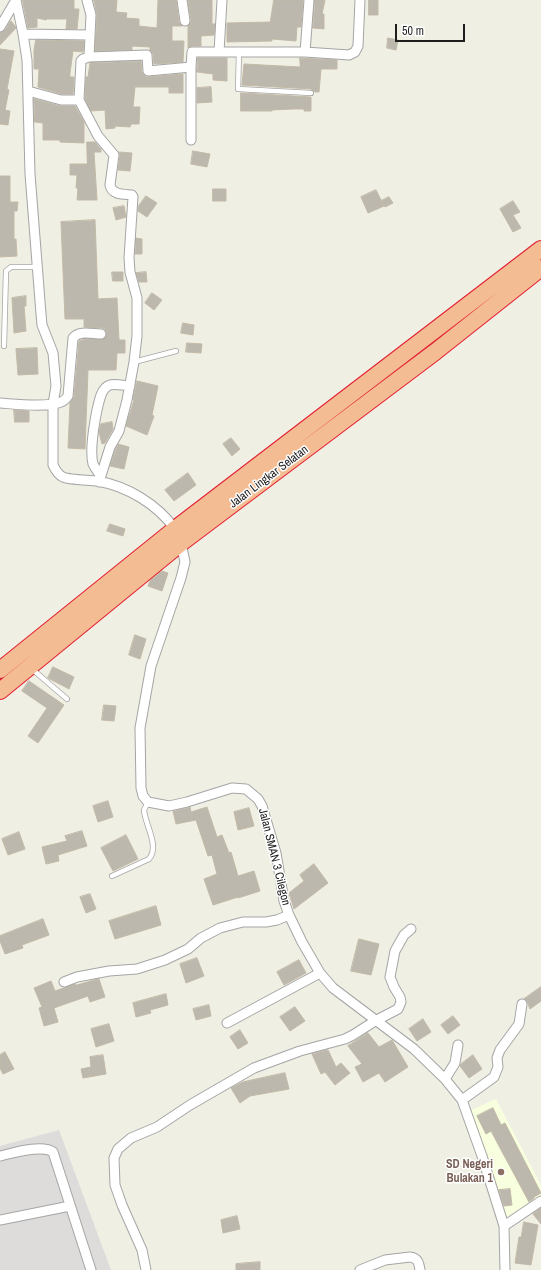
<!DOCTYPE html>
<html>
<head>
<meta charset="utf-8">
<style>
	body { margin:0 }
	#map { position:relative; width:541px; height:1270px; overflow:hidden; background:#f0efe4; font-family:"Archivo Narrow",sans-serif }
	canvas { display:block }
	.scale { position:absolute; left:395px; top:24px; width:70px; height:18px; box-sizing:border-box; border:2px solid #1e1e1e; border-top:0; padding-left:5px; font-size:12px; line-height:14px; white-space:nowrap; color:#1e1e1e; -webkit-text-stroke:3px #fff; paint-order:stroke }
</style>
</head>
<body>
<div id="map">
<canvas width="541" height="1270"></canvas>
<div class="scale">50 m</div>
</div>
<script>
const ctx = document.querySelector('canvas').getContext('2d');
ctx.lineJoin = 'round';
function fillPath(path, color) {
  ctx.fillStyle = color;
  ctx.fill(path, 'evenodd');
}
function strokePath(path, color, width, dash) {
  ctx.strokeStyle = color;
  ctx.lineWidth = width;
  ctx.lineCap = dash ? 'butt' : 'round';
  ctx.setLineDash(dash || []);
  ctx.stroke(path);
}
function label(font, color, halo, rows, align = 'center') {
  ctx.font = font + ' "Archivo Narrow",sans-serif';
  ctx.lineWidth = 3;
  ctx.setLineDash([]);
  ctx.textBaseline = 'middle';
  ctx.strokeStyle = halo;
  ctx.fillStyle = color;
  for (const [text, x, y, turn = 0] of rows) {
    ctx.save();
    ctx.translate(x, y);
    ctx.rotate((+turn || 0) * Math.PI / 180);
    ctx.textAlign = isNaN(turn) ? turn : align;
    if (halo) ctx.strokeText(text, 0, 0);
    ctx.fillText(text, 0, 0);
    ctx.restore();
  }
}
const residential = new Path2D(`
	M59 1130 111 1270H0V1146Z`);
const education = new Path2D(`
	M496 1099 541 1185V1196L503 1220 469 1111ZM493 1108 501 1125 518 1149 503 1156 491 1131 486 1133 477 1116ZM510 1189 512 1205 500 1206 498 1191Z`);
const building = new Path2D(`
	M23 0H74V9H79L77 29H66L67 19H47L46 20 37 18V27L28 28 23 3Z
	M94 0H117L116 12 127 13 126 18 139 19V26L157 28 158 0H176L179 22 182 26H172V41H184L183 62 154 64 153 54 150 50V47L132 46V50L95 51 97 15Z
	M188 0H212V24H215L214 35 201 36V46H192L188 48V26L191 21Z
	M274 0H303L301 27H297L296 41 272 39V41L227 42V23L270 22Z
	M315 0H325L322 14H324V29L313 28Z
	M369 0H378V15H369Z
	M11 21 15 26 16 28 0 45V33L5 30Z
	M388 38 398 40 396 50 387 48Z
	M36 40 84 41 83 52 73 51 70 73V77H74L73 94H62L38 87 39 69H34V50Z
	M0 49 14 51 7 89 9 90 5 110 10 111 8 125 0 124Z
	M198 58H227V81L213 80V74L197 72Z
	M300 58 337 60V69H321L319 92H315L311 89 242 85 244 64 300 67Z
	M141 61 142 72 146 77 183 74V93H169V87H135L133 107H140L139 124H131L130 127 115 126V128L106 129 105 110 91 111 85 99 86 77H88L90 63Z
	M211 87 212 102 197 103V88Z
	M241 93 311 97V111H304V109H293L272 110V111H241Z
	M34 99 60 106H75L84 122V143L60 142V140H43V123L35 122Z
	M87 142H95L101 149V152H94L97 200H77L78 188H76L77 175H70V164H87Z
	M193 151 210 154 207 167 191 164Z
	M119 152 132 153 130 171 118 170 120 156Z
	M0 176H10V202H18L17 211H14V239H16L17 256 0 257Z
	M213 189H226V201H213Z
	M376 190 384 206 368 213 361 197Z
	M146 196 157 203 147 217 138 211V207Z
	M389 197 393 203 385 207 381 201Z
	M513 201 520 212 513 215 521 228 513 232 500 209Z
	M124 206 126 217 116 220 113 208Z
	M95 220 98 299 117 298 119 340H125V353H117L116 370H88L85 449 68 448 70 403 74 397 79 341 86 339H103L107 334 105 329 102 328 84 327V319H65L61 222Z
	M136 238 142 239V254H135Z
	M112 272H123V281H113Z
	M146 272 147 282H139L136 273Z
	M152 293 162 300 154 310 145 303Z
	M26 296V306H24L26 331 14 333 12 298Z
	M183 323 194 325 193 335 181 333Z
	M187 343 202 344 201 353 186 352Z
	M37 348 38 374 18 375 16 349Z
	M137 381 158 386 152 415 154 416 147 435 126 426 134 400H133Z
	M14 410 29 411V422H15Z
	M112 422 113 429 105 443 102 444 99 432 101 424Z
	M231 438 240 449 232 456 223 444Z
	M118 444 129 447 124 469 110 466Z
	M188 473 196 485 174 501 165 490Z
	M110 524 125 529 123 536 107 531Z
	M162 571 168 573 162 591 148 586 150 581Z
	M135 635 146 639 140 659 129 655Z
	M53 667 74 677 69 689 48 678Z
	M29 681 64 705 38 743 28 736 47 708 22 691Z
	M104 705 116 706 114 721 102 720Z
	M108 801 113 817 98 822 93 806Z
	M190 807 191 812 207 807 217 837 222 835 229 853 231 852 238 876 254 871 260 891 238 898V897L213 905 204 879 217 874 212 855 208 856 196 820 176 824 173 811Z
	M249 808 254 826 238 830 234 812Z
	M82 831 87 846 58 855 59 861 46 864 42 847 67 841 65 836Z
	M19 832 25 849 8 855 2 839Z
	M126 835 138 859 113 871 101 848Z
	M314 864 328 883 294 909 289 893 304 881 300 875Z
	M90 894 96 909 86 913 80 897Z
	M156 906 161 925 115 939 109 921Z
	M43 919 49 935 22 945 23 948 5 954 0 941V936Z
	M359 939 379 944 371 975 351 971Z
	M197 958 204 976 186 983 180 964Z
	M299 960 306 973 284 985 277 972Z
	M99 979 105 997 90 1002 88 996 54 1008 58 1022 44 1026 39 1008 42 1007 34 988 51 981 55 991 75 984 76 985Z
	M541 987V1001L530 1009 527 1001 524 999Z
	M166 994 168 1005 150 1010 151 1013 136 1017 133 1003Z
	M209 1005 211 1016 196 1020 193 1009Z
	M295 1007 305 1021 290 1031 280 1017Z
	M453 1016 460 1025 448 1034 441 1025Z
	M423 1019 431 1032 417 1041 409 1029Z
	M109 1024 114 1041 96 1047 91 1029Z
	M240 1030 248 1043 238 1049 230 1037Z
	M368 1033 379 1047 392 1040 408 1067 385 1082 379 1073 363 1082 355 1067 362 1064 348 1046Z
	M328 1050 336 1067 341 1063 350 1073 335 1085 325 1072 321 1074 312 1054Z
	M5 1052 14 1069 3 1074 0 1068V1055Z
	M103 1055 106 1074 83 1078 81 1069 91 1067 90 1057Z
	M473 1055 482 1069 469 1078 460 1066 461 1064Z
	M285 1073 289 1089 250 1096 240 1103 231 1088 243 1082Z
	M493 1108 501 1125 505 1123 541 1193 534 1197V1198L529 1202 491 1131 486 1134 477 1116Z
	M510 1189 512 1205 504 1206 499 1190Z
	M541 1208V1224L533 1214Z
	M237 1216 240 1229 223 1233 221 1220Z
	M524 1222 538 1225 531 1265 515 1263 519 1237H521Z
	M260 1262V1270H236V1264Z`);
const service = new Path2D(`
	M239 52 238 89 311 93
	M4 346 6 271 11 267H37
	M134 362 176 351
	M32 669 67 699
	M112 876 149 859C160 846 145 825 144 810L148 802`);
const minor = new Path2D(`
	M16 0 23 34 27 60 30 174 41 314 42 325 53 353 56 386 53 404V465C55 469 58 475 63 477 69 480 89 480 97 481 127 486 157 504 175 529
	M87 0 91 15 89 57
	M182 0 185 21
	M309 0 305 52 349 55 355 52 358 46 360 0
	M0 27 16 0
	M23 34 89 35
	M219 52 222 0
	M28 91 61 100H79L81 61 83 59 89 57 147 55 148 71 191 67
	M79 100 98 136 114 155 110 185C112 195 123 194 132 195L133 197 129 258 130 272 137 298V336L134 362 127 400 119 431 110 447 99 482
	M191 140V67L192 52H305
	M0 403C15 404 47 408 61 402 64 401 66 399 68 396L73 338C79 330 92 334 101 334
	M100 475C98 472 95 468 93 464 89 449 96 410 101 395 107 380 116 385 130 386
	M181 543 185 562 181 578 151 666 140 728 141 788 143 796 148 802 169 806 187 802 232 788 246 789 258 799 262 806 276 853 284 901 289 915 302 942 320 973 333 988 414 1049 445 1079 462 1100 482 1156 504 1226 505 1270
	M64 982 77 977 109 971 137 969 165 960 188 949 201 938 220 928 243 922H266L277 920 289 915
	M227 1023 320 973
	M445 1079 455 1063 458 1045
	M462 1100 494 1077 498 1067 497 1058 500 1050 519 1024 522 1004
	M0 1156C13 1153 42 1144 53 1152L91 1270
	M0 1220 70 1206
	M504 1226 541 1201
	M146 1270 142 1250 122 1205 115 1185 114 1158 118 1149 131 1138 157 1127 190 1105 254 1068 300 1051 345 1039 353 1035 375 1021 398 1009 401 1002 400 997 394 987 390 977 395 951 404 935 411 929
	M360 1270 385 1260 410 1257C418 1258 419 1263 420 1270`);
const trunk = new Path2D(`
	M0 670 175 529 541 249
	M0 691 181 543 435 352 541 268`);
const markers = [
	[501,1172,4,"#8d6e63"]
];
const streetNames = [
	["Jalan Lingkar Selatan",269,477,-37],
	["Jalan SMAN 3 Cilegon",274,857,76]
];
const educationNames = [
	["SD Negeri",493,1165],
	["Bulakan 1",493,1179]
];
fillPath(residential, '#dddcdb');
fillPath(education, '#f7ffde');
fillPath(building, '#bdb8ad');
strokePath(building, '#c2b9a6', 1);
strokePath(service, '#a5a5a5', 6);
strokePath(minor, '#a5a5a5', 11);
strokePath(trunk, '#e21d32', 18);
strokePath(service, '#fff', 4.5);
strokePath(minor, '#fff', 9);
strokePath(trunk, '#f4bc92', 16);
for (const [x, y, r, color] of markers) {
  const dot = new Path2D();
  dot.arc(x, y, r, 0, 2 * Math.PI);
  ctx.fillStyle = color;
  ctx.fill(dot);
  strokePath(dot, '#fff', 1.5);
}
label('12px', '#1e1e1e', '#fff', streetNames);
label('bold 12px', '#785e54', '#fff', educationNames, 'right');
</script>
</body>
</html>
